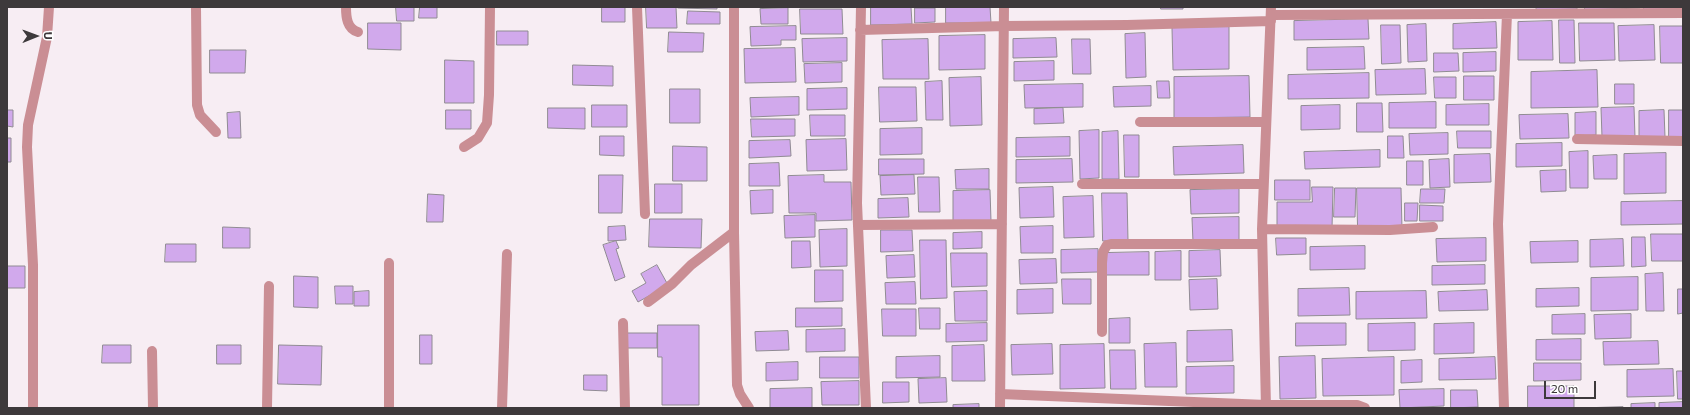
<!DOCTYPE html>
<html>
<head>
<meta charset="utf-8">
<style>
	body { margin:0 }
	#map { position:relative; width:1690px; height:415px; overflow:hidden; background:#f7edf3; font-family:Commissioner,sans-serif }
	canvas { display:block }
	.frame { position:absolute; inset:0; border:8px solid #3d393b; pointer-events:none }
	.north { position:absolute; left:16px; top:16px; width:40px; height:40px; -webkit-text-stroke:3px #fff; paint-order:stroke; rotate:89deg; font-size:11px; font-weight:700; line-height:16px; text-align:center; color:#3d393b }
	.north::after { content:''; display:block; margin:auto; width:14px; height:18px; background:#3d393b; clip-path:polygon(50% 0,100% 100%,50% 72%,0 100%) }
	.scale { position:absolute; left:1544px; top:381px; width:52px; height:18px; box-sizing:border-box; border:2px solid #3d393b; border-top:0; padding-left:5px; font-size:12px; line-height:14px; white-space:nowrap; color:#3d393b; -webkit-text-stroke:3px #fff; paint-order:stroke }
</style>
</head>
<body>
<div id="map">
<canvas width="1690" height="415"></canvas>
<div class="frame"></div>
<div class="north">U</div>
<div class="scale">20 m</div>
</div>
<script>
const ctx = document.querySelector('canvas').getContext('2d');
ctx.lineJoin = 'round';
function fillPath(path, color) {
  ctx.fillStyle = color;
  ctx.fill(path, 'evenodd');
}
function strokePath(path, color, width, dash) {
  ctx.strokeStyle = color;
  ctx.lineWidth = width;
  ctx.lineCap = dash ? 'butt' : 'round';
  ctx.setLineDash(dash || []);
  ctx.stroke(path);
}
const building = new Path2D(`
	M396 7H414V21H397Z
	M420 7H437V18H419Z
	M602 7H625V22H602Z
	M646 7H676L677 28H647Z
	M678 7H717V9L678 8Z
	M871 7H911L912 24 871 25Z
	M946 7H990L991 23H946Z
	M1161 7H1183V9H1161Z
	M1536 7H1577V9L1537 10Z
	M1585 7H1640V8L1585 10Z
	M1644 7H1683V9L1644 10Z
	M788 8V24H761L760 9Z
	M915 8H935V22L915 23Z
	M800 9H842L843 34H801Z
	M688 11 720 12V24H687Z
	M1368 19 1369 39 1294 40V21Z
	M1559 20H1574L1575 63H1560Z
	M1552 21 1553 60H1518V22Z
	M1496 22 1497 48 1453 49V24Z
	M368 23H401V50L368 49Z
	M1579 23H1614L1615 60 1580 61Z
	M1426 24 1427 61 1408 62 1407 25Z
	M1381 25H1400L1401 63 1382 64Z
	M1654 25 1655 60 1619 61 1618 26Z
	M796 26V40H781V45L751 46 750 27Z
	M1660 26H1683V63H1661Z
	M1229 27V69L1173 70 1172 28Z
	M497 31H528V45H497Z
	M669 32 704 33 703 52H668Z
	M1145 33 1146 77 1126 78 1125 34Z
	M985 35V69L939 70V36Z
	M847 38V61L803 62 802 39Z
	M1056 38 1057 57 1013 58V39Z
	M928 39 929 79H883L882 40Z
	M1072 39H1090L1091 74H1073Z
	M1364 47 1365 69 1307 70V48Z
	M795 48 796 82 745 83 744 49Z
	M210 50H246L245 73H210Z
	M1496 52V71L1463 72V53Z
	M1434 53H1458L1459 71 1434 72Z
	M445 60 474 61V103H445Z
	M1054 61V80L1014 81V62Z
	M842 63V82L805 83 804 64Z
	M573 65 613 66V86L573 85Z
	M1425 69 1426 94 1376 95 1375 70Z
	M1597 70 1598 107 1531 108V72Z
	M1369 73V98L1288 99V75Z
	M1249 76 1250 117 1174 118V77Z
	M1464 76H1494V100H1464Z
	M981 77 982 125 950 126 949 78Z
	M1434 77H1456V98H1435Z
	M942 81 943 120H926L925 82Z
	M1157 81H1169L1170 98H1158Z
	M1083 84V107L1025 108 1024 85Z
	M1615 84H1634V104H1615Z
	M1151 86V106L1114 107 1113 87Z
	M879 87H916L917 121 880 122Z
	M847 88V109L807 110V89Z
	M670 89H700V123H670Z
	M799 97V115L751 117 750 98Z
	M1436 102V128H1389V103Z
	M1357 103H1382L1383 132H1357Z
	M1489 104V125H1446V105Z
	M592 105H627V127H592Z
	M1340 105V129L1301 130V106Z
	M1634 107 1635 137H1602L1601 108Z
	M548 108H585V129L548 128Z
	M1063 108 1064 123 1034 124V109Z
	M7 110H13V127L7 126Z
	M446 110H471V129H446Z
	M1664 110 1665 137 1639 138V111Z
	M1669 110H1683V139H1669Z
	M240 112 241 138H228L227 113Z
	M1596 112V135L1575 136V113Z
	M1568 114 1569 138 1520 139 1519 115Z
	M810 115H845V136H811Z
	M751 119H795V136L752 137Z
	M922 128V154L880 155V129Z
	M1099 130V178L1080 179 1079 131Z
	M1118 131 1119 179H1102V132Z
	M1457 131H1491V148H1458Z
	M1448 133V154L1410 155 1409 134Z
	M1124 135H1139V177H1125Z
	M600 136H624V156L600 155Z
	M1388 136H1403L1404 158H1388Z
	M1070 137V156L1016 157V138Z
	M7 138H11V162H7Z
	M846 139 847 170 807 171 806 140Z
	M790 140 791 156 749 158V141Z
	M1562 143V166L1516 167V144Z
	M1243 145 1244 173 1174 175 1173 147Z
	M673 146 707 147V181H673Z
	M1380 150V167L1305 169 1304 152Z
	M1588 151V188H1570L1569 152Z
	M1666 153V193L1624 194V154Z
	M1490 154 1491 182 1454 183V155Z
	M1617 155V179H1594L1593 156Z
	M879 159H924V174L879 175Z
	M1072 159 1073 182 1016 183V160Z
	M1449 159 1450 187 1430 188 1429 160Z
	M1407 161H1423V185H1407Z
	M779 163 780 186H749V164Z
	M989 169V189H956L955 170Z
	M1566 170V191L1541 192 1540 171Z
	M599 175H623L622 213H599Z
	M824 175V182H851L852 220 816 221V213H789L788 176Z
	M914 175 915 194 881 195 880 176Z
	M918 177H939L940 212H919Z
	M1275 180H1310V200H1275Z
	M655 184H682V213H655Z
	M1053 187 1054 217 1020 218 1019 188Z
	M1312 187H1333L1332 229 1277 228V202H1312Z
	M1335 188H1356L1355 217H1334Z
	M1357 188H1401L1402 229H1358Z
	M1239 189V213L1191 214 1190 190Z
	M1421 189H1445L1444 203H1420Z
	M773 190V213L751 214 750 191Z
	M990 190 991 221 953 222V191Z
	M1102 193H1127L1128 241H1103Z
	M428 194 444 195 443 222H427Z
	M1093 196 1094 237 1064 238 1063 197Z
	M908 198 909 217 878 218V199Z
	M1683 201V224L1621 225V202Z
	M1405 203H1418L1417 221H1405Z
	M1420 205 1443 206V221H1420Z
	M815 215V237L785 238 784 216Z
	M1239 217V241L1193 242 1192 218Z
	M650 219H702L701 248 649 247Z
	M625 226 626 240 608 241V227Z
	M1053 226V253H1021L1020 227Z
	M223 227 250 228V248H223Z
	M847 229V266L820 267 819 230Z
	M881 230H912L913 251 881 252Z
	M982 232V248L953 249V233Z
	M1651 234H1683V261H1652Z
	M1632 237H1645L1646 266 1632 267Z
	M1276 238H1306V254L1277 255Z
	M1486 238V261L1437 262 1436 239Z
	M1623 239 1624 266 1590 267V240Z
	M920 240H946L947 298 921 299Z
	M616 241 619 248 616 249 625 277 615 281 603 245Z
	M792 241H810L811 267 792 268Z
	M1578 241V262L1531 263 1530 242Z
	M166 244H196V262H165Z
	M1365 246V269L1310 270V247Z
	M1098 249V272L1061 273V250Z
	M1220 250 1221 276 1189 277V251Z
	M1181 251V280H1155V252Z
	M1149 252V275H1105V253Z
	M951 253H987V286L952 287Z
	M914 255 915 277 887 278 886 256Z
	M1056 259 1057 283 1020 284 1019 260Z
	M657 265 668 285 638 302 632 291 646 283 641 274Z
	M1485 265V284L1432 285V266Z
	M7 266H25V288H7Z
	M815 270H843V301L815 302Z
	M1663 273 1664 311H1646L1645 274Z
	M294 276 318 277V308L294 307Z
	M1638 277V310L1591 311V278Z
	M1062 279H1091V304H1063Z
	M1217 279 1218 309 1190 310 1189 280Z
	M915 282 916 304H886L885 283Z
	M335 286H353V304H336Z
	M1349 288 1350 315 1298 316V289Z
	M1579 288V306L1536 307V289Z
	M1053 289V313L1017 314V290Z
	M1678 289H1683V313L1678 314Z
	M1487 290 1488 310 1439 311 1438 292Z
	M369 291V306H354V292Z
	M987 291V321H955L954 292Z
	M1426 291 1427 318 1356 319V292Z
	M796 308H842V326L796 327Z
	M919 308H940V329H920Z
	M882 309H916V336H883Z
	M1585 314V334H1552V315Z
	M1631 314V338L1595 339 1594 315Z
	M1130 318V343H1109V319Z
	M987 323V341L946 342V324Z
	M1296 323H1346V345L1296 346Z
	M1415 323V350L1368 351V324Z
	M1474 323V353L1434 354V324Z
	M658 325H699V405H662V357H658Z
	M845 329V351L806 352V330Z
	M1232 330 1233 361 1187 362V331Z
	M788 331 789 350 756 351 755 332Z
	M626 333H657V348H626Z
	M420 335H432V364H420Z
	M1581 339V360H1536V340Z
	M1658 341 1659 364 1604 365 1603 342Z
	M1176 343 1177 387H1145L1144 344Z
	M1052 344 1053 374 1012 375 1011 345Z
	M1104 344 1105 388 1060 389V345Z
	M103 345H131V363H102Z
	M217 345H241V364H217Z
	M279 345 322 346 321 385 278 384Z
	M984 345 985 381H952V346Z
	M1110 350H1135L1136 389H1111Z
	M940 356V377L896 378V357Z
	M1315 356 1316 398 1280 399 1279 357Z
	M820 357H859V378H820Z
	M1394 357V395L1323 396 1322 359Z
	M1495 357 1496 379 1439 380V359Z
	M1422 360V382L1401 383V361Z
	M798 362V380L766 381V363Z
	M1534 363H1581V380L1534 381Z
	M1234 366V393L1186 394V367Z
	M1673 369 1674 396 1627 397V370Z
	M1677 371H1683V399H1678Z
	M584 375H607V391L584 390Z
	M946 378 947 402 919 403 918 379Z
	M859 381V405H822L821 382Z
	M883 382H909V402L883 403Z
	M1528 386H1574V408H1528Z
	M812 388V408H770V389Z
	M1444 389V406L1400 408 1399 390Z
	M1451 390H1477L1478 407 1451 408Z
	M1683 402V408H1659V403Z
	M1655 403V408H1631V404Z
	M979 404V408H953V405Z
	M1623 407V408H1582Z`);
const minor = new Path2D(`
	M196 7 197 105 200 115 216 132
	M346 7C346 17 347 29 358 32
	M637 7 645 214
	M734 7V232L737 385 740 394 749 408
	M861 7 857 203 866 408
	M1271 15 1683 13
	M860 30 1004 26 1127 25 1271 21
	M1140 122H1266
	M1577 139 1683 141
	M464 147 478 138 487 123 489 95 490 7
	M1082 184H1263
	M858 225 1002 224
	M1262 229 1390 230 1433 227
	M389 263V408
	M648 302 672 284 691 265 734 232
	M623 323 625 408
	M1102 332V263L1103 252 1107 245 1111 244H1262
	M152 351 153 408
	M1000 394 1266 405H1357L1365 408
	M33 408V265L27 147 28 125 47 37 49 7
	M267 408 269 286
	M502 408 507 254
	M1000 408 1004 7
	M1266 408 1262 229 1271 7
	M1504 408 1498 224 1507 14`);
fillPath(building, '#d1a9ec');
strokePath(building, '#908b93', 1);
strokePath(minor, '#ca8e94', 10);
</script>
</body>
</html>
